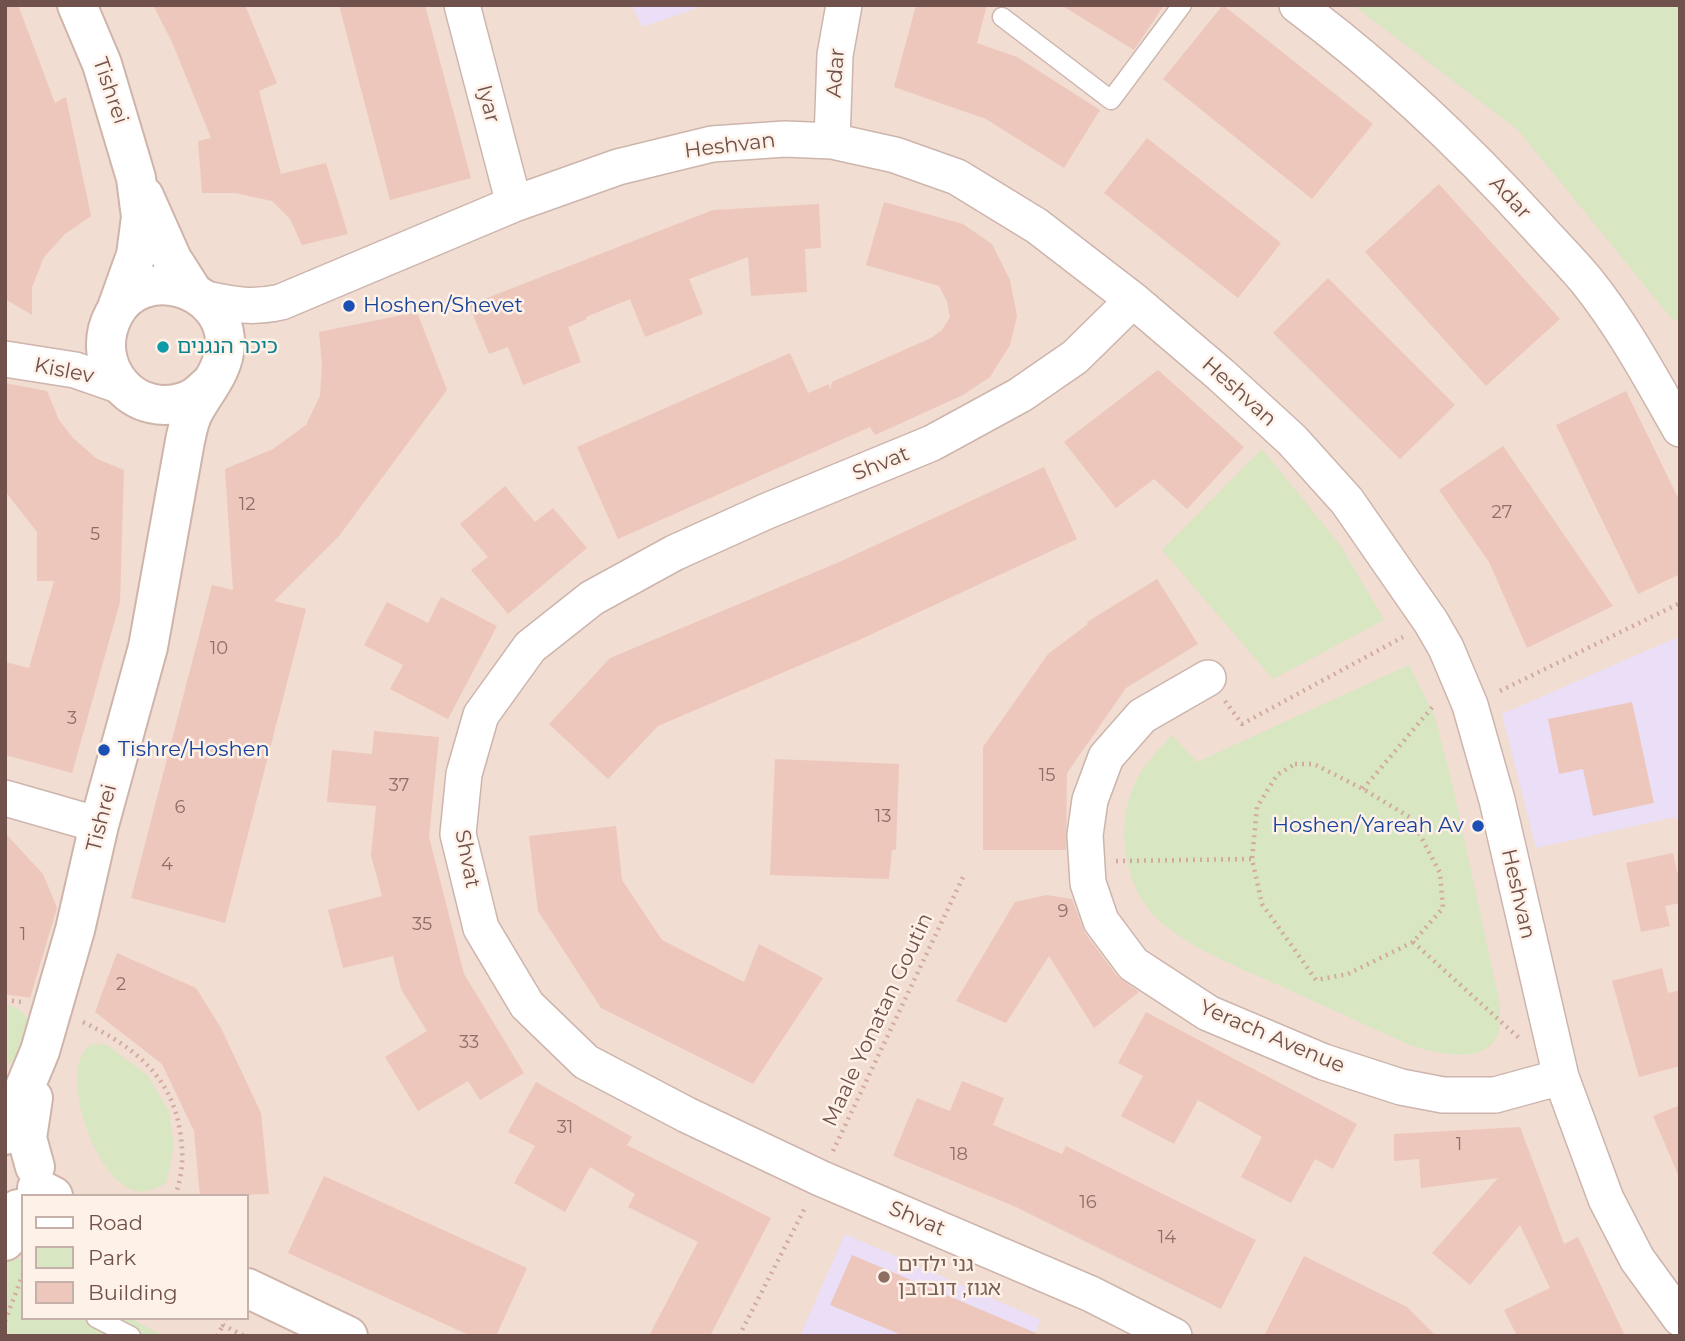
<!DOCTYPE html>
<html>
<head>
<meta charset="utf-8">
<style>
	body { margin:0 }
	#map { position:relative; width:1685px; height:1341px; overflow:hidden; background:#faede2; font-family:Montserrat,sans-serif }
	canvas { display:block }
	.frame { position:absolute; inset:0; border:7px solid #70514b; pointer-events:none }
	.legend { position:absolute; left:21px; top:1194px; width:228px; height:126px; box-sizing:border-box; background:#fef1e8; border:2px solid #c5b1a9; margin:0; padding:9px 12px; list-style:none; font-size:21px; color:#70514b }
	.legend li { display:flex; align-items:center; gap:14px; height:35px }
	.legend b { width:35px; border:2px solid #c5b1a9 }
</style>
</head>
<body>
<div id="map">
<canvas width="1685" height="1341"></canvas>
<div class="frame"></div>
<ul class="legend">
<li><b style="height:9px;background:#fff"></b>Road</li>
<li><b style="height:19px;background:#d8e6c2"></b>Park</li>
<li><b style="height:19px;background:#eec7bc"></b>Building</li>
</ul>
</div>
<script>
const ctx = document.querySelector('canvas').getContext('2d');
ctx.lineJoin = 'round';
function fillPath(path, color) {
  ctx.fillStyle = color;
  ctx.fill(path, 'evenodd');
}
function strokePath(path, color, width, dash) {
  ctx.strokeStyle = color;
  ctx.lineWidth = width;
  ctx.lineCap = dash ? 'butt' : 'round';
  ctx.setLineDash(dash || []);
  ctx.stroke(path);
}
function label(font, color, halo, rows, align = 'center') {
  ctx.font = font + ' Montserrat,"Noto Sans Hebrew",sans-serif';
  ctx.lineWidth = 5;
  ctx.setLineDash([]);
  ctx.textBaseline = 'middle';
  ctx.strokeStyle = halo;
  ctx.fillStyle = color;
  for (const [text, x, y, turn = 0] of rows) {
    ctx.save();
    ctx.translate(x, y);
    ctx.rotate((+turn || 0) * Math.PI / 180);
    ctx.textAlign = isNaN(turn) ? turn : align;
    if (halo) ctx.strokeText(text, 0, 0);
    ctx.fillText(text, 0, 0);
    ctx.restore();
  }
}
const residential = new Path2D(`
	M5 5H1680V1336H5ZM23 1196H247V1318H23Z`);
const education = new Path2D(`
	M632 5H706L642 27Z
	M1680 636V828L1675 817 1536 848 1502 714Z
	M845 1234 1041 1320 1034 1336H800Z`);
const green = new Path2D(`
	M1353 5H1680V321L1672 319 1518 130Z
	M1262 449 1341 546 1384 620 1273 679 1162 550Z
	M1409 665 1435 717 1453 787 1500 1005C1499 1014 1501 1025 1498 1033 1488 1066 1435 1053 1412 1046 1368 1026 1324 1006 1281 986 1240 968 1198 952 1163 924 1120 888 1112 813 1144 767 1152 756 1163 746 1172 735L1197 762Z
	M5 1005C25 1006 39 1029 27 1047 22 1054 12 1061 5 1067Z
	M91 1044 107 1045 147 1075 169 1112 174 1146 166 1183C156 1189 143 1195 130 1189 96 1173 66 1091 81 1057 83 1052 88 1048 91 1044Z
	M11 1255 23 1261V1318H130L163 1336H5V1267Z`);
const building = new Path2D(`
	M5 5H18L55 103 66 97 91 216 65 234 44 257 32 287V315L5 299Z
	M153 5H245L277 83 259 91 281 174 326 163 348 234 302 245 290 219 272 201 235 193H202L198 141 211 138 172 42Z
	M339 5H425L471 178 390 200Z
	M916 5H987L977 43 1017 57 1100 110 1064 168 986 119 894 87Z
	M1061 5H1164L1134 50Z
	M1223 5 1373 124 1312 199 1163 79Z
	M1147 138 1281 243 1238 298 1104 193Z
	M1439 184 1560 319 1486 386 1365 252Z
	M884 202 963 224 992 244 1010 280 1017 316 1010 345 990 377 963 395 875 435 870 427 618 539 577 447 790 353 808 393 829 384 830 391 832 382 931 338 942 330 950 317 947 301 939 286 866 265Z
	M819 204 821 248 805 249 807 292 751 296 748 257 689 279 703 314 645 337 630 299 586 317 587 319 568 327 581 362 523 385 508 347 489 354 469 305 713 210Z
	M1328 278 1455 405 1400 459 1273 333Z
	M417 312 447 390 339 536 274 601 306 609 225 923 131 898 212 585 233 590 225 469 273 449 306 425 320 396 322 365 319 332Z
	M1158 370 1244 447 1187 509 1154 479 1116 508 1064 442Z
	M5 383 47 391 59 420 73 438 97 459 124 470 120 602 72 773 5 755V662L29 668 54 581H37V532L5 491Z
	M1626 391 1680 502V574L1638 594 1556 425Z
	M1503 446 1613 606 1527 648 1489 562 1439 490Z
	M1044 467 1077 539 859 640 658 726 608 779 549 724 610 658 837 563Z
	M505 486 535 522 553 508 587 548 508 614 471 570 488 557 460 524Z
	M1157 579 1198 644 1126 688 1067 773 1066 850H983V747L1048 654 1088 624 1087 622Z
	M441 597 497 626 448 719 390 689 403 665 364 645 387 602 428 623Z
	M1632 702 1654 803 1593 816 1583 769 1559 774 1548 719Z
	M374 731 439 737 429 837 464 974 524 1073 480 1100 468 1081 418 1111 385 1057 427 1031 401 989 393 956 343 968 328 910 382 896 371 855 376 806 327 802 332 750 372 754Z
	M775 759 899 764 896 850H892L889 879 770 875Z
	M616 826 622 880 662 940 744 982 759 944 823 978 753 1084 601 1008 538 911 529 836Z
	M5 833 43 874 57 908 30 998 5 994Z
	M1673 853 1680 884V903L1665 906 1670 926 1641 932 1626 863Z
	M1047 895 1072 899 1085 933 1117 976 1139 992 1094 1028 1049 956 1006 1023 956 1001 1015 902Z
	M117 953 196 988 221 1028 261 1113 269 1194 200 1196 194 1131 162 1064 95 1012Z
	M1662 968 1668 993 1680 990V1066L1639 1077 1612 981Z
	M1146 1012 1357 1124 1333 1169 1315 1159 1291 1203 1241 1177 1262 1137 1198 1100 1174 1144 1121 1116 1143 1076 1118 1063Z
	M962 1081 1004 1098 993 1125 1062 1154 1066 1146 1256 1240 1221 1309 1016 1207 893 1156 917 1098 950 1111Z
	M536 1082 632 1137 627 1145 771 1218 710 1336H649L698 1242 628 1207 635 1194 590 1167 565 1212 514 1183 535 1146 508 1132Z
	M1680 1105V1179L1653 1116Z
	M1520 1127 1564 1244 1578 1237 1625 1336H1517L1504 1310 1550 1288 1520 1225 1470 1285 1432 1253 1498 1178 1421 1188 1419 1159 1394 1161V1134Z
	M324 1176 527 1268 496 1336H471L288 1253Z
	M852 1255 1043 1336H904L830 1305Z
	M1304 1256 1407 1307 1436 1336H1264Z`);
const path = new Path2D(`
	M1500 691 1680 603
	M1225 701 1242 724 1403 637
	M1295 764H1314L1363 789 1411 818 1440 873 1443 908 1413 942 1348 974 1316 980 1262 904 1252 859 1257 807 1277 775Z
	M1363 789 1435 704
	M1116 861 1252 859
	M1413 942 1519 1038
	M5 1000 22 1002
	M83 1022C132 1046 171 1074 180 1131 184 1154 183 1174 175 1196
	M833 1151 964 875
	M225 1318 223 1325 244 1336
	M5 1321 23 1274
	M217 1336 223 1325
	M739 1336 806 1206`);
const lane = new Path2D(`
	M1002 17 1111 100 1182 5
	M96 1318 131 1336`);
const street = new Path2D(`
	M462 5 514 204
	M1297 5C1384 70 1463 145 1536 225 1552 243 1570 261 1586 280 1623 326 1651 378 1680 429
	M832 141 835 55 844 5
	M201 298C231 304 250 309 281 302L514 204 618 167 712 144 785 139 832 141 895 155 957 177 1037 226 1133 300 1221 375 1292 440 1347 501 1431 622 1446 648 1470 705 1497 800 1561 1077 1606 1199 1637 1259 1680 1318
	M1133 300 1075 357 1020 395 932 443 767 511 674 553 592 598 530 647 481 715 464 774 458 834 481 928 527 1005 586 1062 687 1115 820 1178 1091 1294 1174 1336
	M5 359 75 370 121 386
	M1208 678 1142 716 1106 757 1090 800 1085 835 1088 883 1101 921 1133 964 1208 1013 1324 1062 1401 1087 1443 1095H1495L1561 1077
	M5 798 99 825`);
const secondary = new Path2D(`
	M77 5 102 64 136 178 141 217 136 255 117 308
	M144 196 172 259 193 292
	M33 1098 27 1138 35 1167
	M5 1135 40 1051 75 930 99 825 148 647 185 441C187 432 189 420 194 411 206 389 224 371 225 344 226 286 141 262 114 314 86 366 136 424 191 399 199 395 206 387 212 382
	M37 1188 53 1196
	M5 1241 18 1209
	M247 1288 348 1336`);
const markers = [
	[349,306,7,"#1a4fb4"],
	[163,347,7,"#0f9aa8"],
	[104,750,7,"#1a4fb4"],
	[1478,826,7,"#1a4fb4"],
	[884,1277,7,"#8d6e63"]
];
const numberNames = [
	["12",247,505],
	["27",1502,513],
	["5",95,535],
	["10",219,649],
	["3",72,719],
	["15",1047,776],
	["37",399,786],
	["6",180,808],
	["13",883,817],
	["4",167,865],
	["9",1063,912],
	["35",422,925],
	["1",23,935],
	["2",121,985],
	["33",469,1043],
	["31",565,1128],
	["1",1459,1145],
	["18",959,1155],
	["16",1088,1203],
	["14",1167,1238]
];
const streetNames = [
	["Adar",836,73,-86],
	["Tishrei",110,91,71],
	["Iyar",488,104,75],
	["Heshvan",730,146,-7],
	["Adar",1510,198,47],
	["Kislev",64,371,11],
	["Heshvan",1239,392,42],
	["Shvat",881,464,-22],
	["Tishrei",102,818,-76],
	["Shvat",467,859,79],
	["Heshvan",1518,894,77],
	["Maale Yonatan Goutin",878,1020,-65],
	["Yerach Avenue",1272,1037,23],
	["Shvat",917,1219,23]
];
const transitNames = [
	["Hoshen/Shevet",363,306],
	["Tishre/Hoshen",118,750],
	["Hoshen/Yareah Av",1464,826,"right"]
];
const cultureNames = [
	["כיכר הנגנים",177,347]
];
const educationNames = [
	["גני ילדים",898,1265],
	["אגוז, דובדבן",898,1289]
];
fillPath(residential, '#f1ddd1');
fillPath(education, '#eadff6');
fillPath(green, '#d8e6c2');
fillPath(building, '#eec7bc');
strokePath(lane, '#cdb5ad', 21);
strokePath(street, '#cdb5ad', 38);
strokePath(secondary, '#cfb4aa', 42);
strokePath(path, '#d2aa9f', 4.5, [2, 5]);
strokePath(lane, '#fff', 18);
strokePath(street, '#fff', 35);
strokePath(secondary, '#fff', 38);
for (const [x, y, r, color] of markers) {
  const dot = new Path2D();
  dot.arc(x, y, r, 0, 2 * Math.PI);
  ctx.fillStyle = color;
  ctx.fill(dot);
  strokePath(dot, '#fef1e8', 2.5);
}
label('18px', '#906e67', null, numberNames);
label('21px', '#70514b', '#fef1e8', streetNames);
label('21px', '#164399', '#fef1e8', transitNames, 'left');
label('21px', '#0d838f', '#fef1e8', cultureNames, 'left');
label('21px', '#785e54', '#fef1e8', educationNames, 'left');
</script>
</body>
</html>
